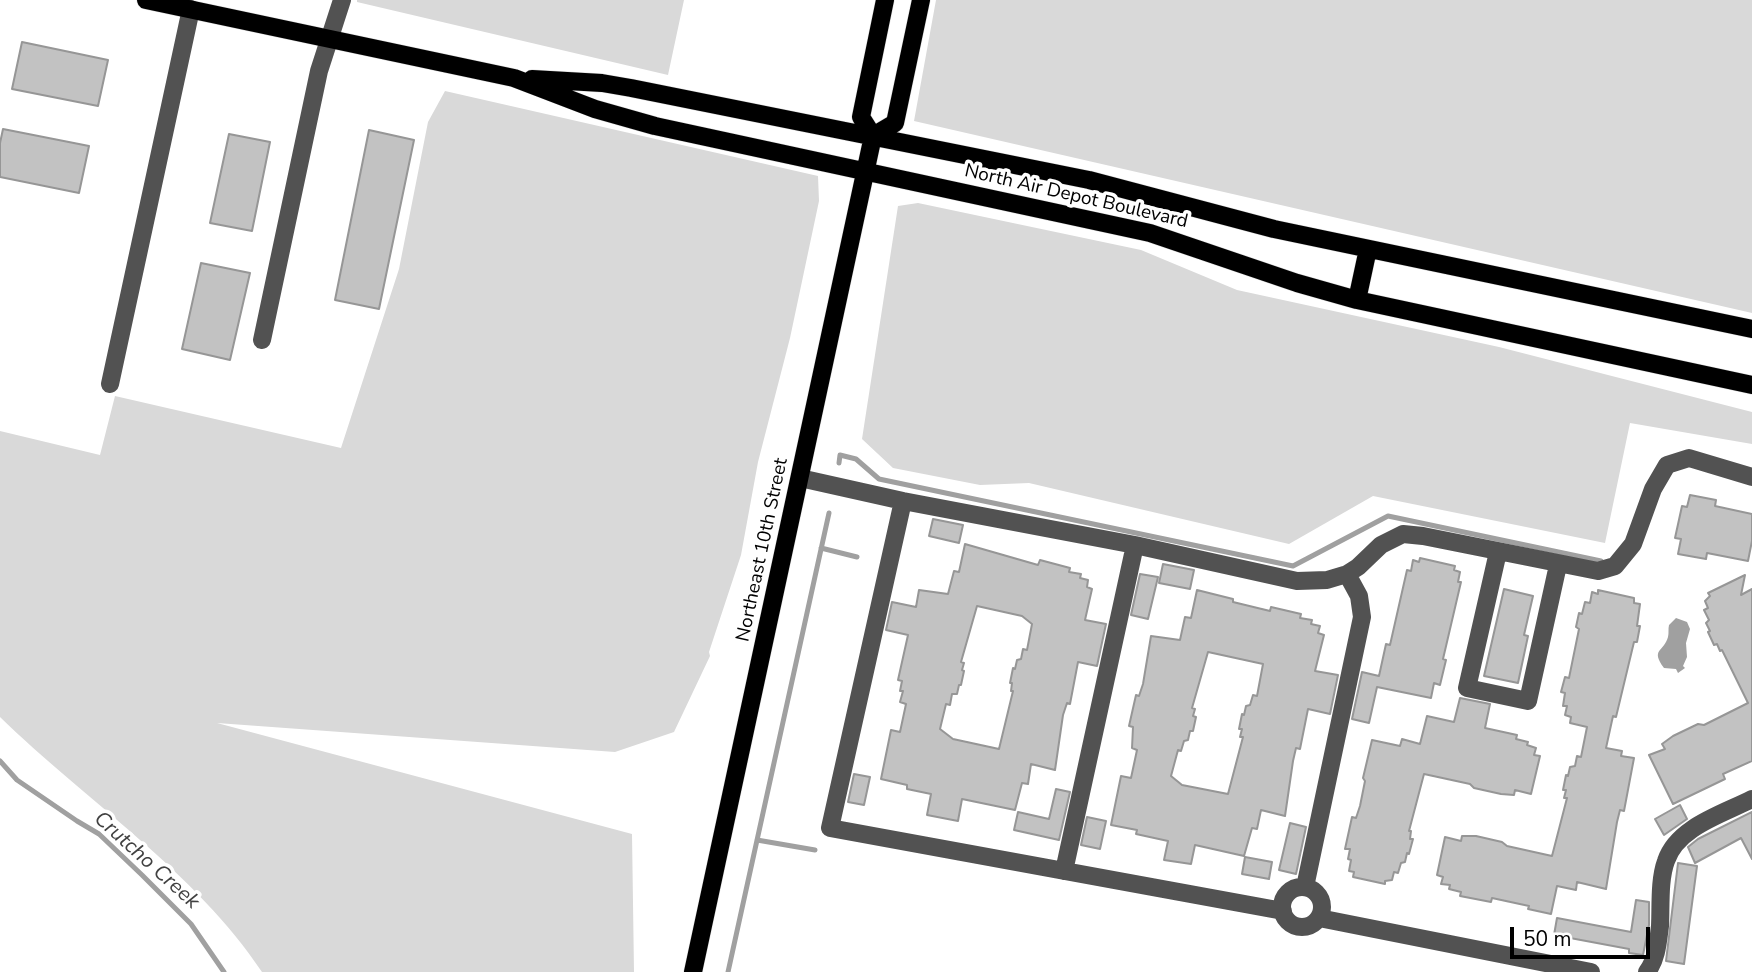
<!DOCTYPE html>
<html>
<head>
<meta charset="utf-8">
<style>
	body { margin:0 }
	#map { position:relative; width:1752px; height:972px; overflow:hidden; background:#fff; font-family:"Nunito Sans",sans-serif }
	canvas { display:block }
	.scale { position:absolute; left:1510px; top:927px; width:140px; height:32px; box-sizing:border-box; border:4px solid #000; border-top:0; padding-left:9px; font-size:21px; line-height:24px; white-space:nowrap; color:#000; -webkit-text-stroke:5px #fff; paint-order:stroke }
</style>
</head>
<body>
<div id="map">
<canvas width="1752" height="972"></canvas>
<div class="scale">50 m</div>
</div>
<script>
const ctx = document.querySelector('canvas').getContext('2d');
ctx.lineJoin = 'round';
function fillPath(path, color) {
  ctx.fillStyle = color;
  ctx.fill(path, 'evenodd');
}
function strokePath(path, color, width, dash) {
  ctx.strokeStyle = color;
  ctx.lineWidth = width;
  ctx.lineCap = dash ? 'butt' : 'round';
  ctx.setLineDash(dash || []);
  ctx.stroke(path);
}
function label(font, color, halo, rows, align = 'center') {
  ctx.font = font + ' "Nunito Sans",sans-serif';
  ctx.lineWidth = 7;
  ctx.setLineDash([]);
  ctx.textBaseline = 'middle';
  ctx.strokeStyle = halo;
  ctx.fillStyle = color;
  for (const [text, x, y, turn = 0] of rows) {
    ctx.save();
    ctx.translate(x, y);
    ctx.rotate((+turn || 0) * Math.PI / 180);
    ctx.textAlign = isNaN(turn) ? turn : align;
    if (halo) ctx.strokeText(text, 0, 0);
    ctx.fillText(text, 0, 0);
    ctx.restore();
  }
}
const green = new Path2D(`
	M357 0H684L668 75 357 2Z
	M936 0H1752V313L914 121Z
	M445 91 818 176 819 201 790 338 758 462 741 555 709 652 710 656 674 732 615 752 217 723 632 834 634 972H262C196 872 85 800 0 717V431L100 455 115 396 341 448 399 269 428 122Z
	M918 203 1141 250 1237 290 1499 347 1752 412V444L1630 423 1605 543 1373 496 1289 544 1029 483 980 485 893 468 862 439 898 206Z`);
const water = new Path2D(`
	M1676 618 1687 622 1690 629 1686 643 1687 657 1683 666 1685 668 1678 673 1676 669 1664 668C1650 649 1664 652 1668 637 1669 633 1668 629 1669 625Z`);
const stream = new Path2D(`
	M839 463 840 455 856 459 879 479 1293 566 1388 516 1601 561
	M821 548 857 557
	M0 761 17 780 77 821 99 834 142 875 191 924 224 972
	M757 840 815 850
	M728 972 829 513`);
const building = new Path2D(`
	M22 42 108 60 98 106 12 89Z
	M3 129 89 146 79 193 0 177V143Z
	M369 130 414 140 379 309 335 300Z
	M229 134 270 142 252 231 210 223Z
	M201 263 250 273 230 360 182 349Z
	M1690 495 1716 500 1715 506 1752 514V541L1748 561 1707 553 1706 559 1678 554 1681 539 1675 538 1682 506 1687 507Z
	M933 519 963 525 959 543 929 536Z
	M965 544 1038 565 1040 560 1070 568 1069 572 1081 574 1080 578 1088 580 1087 587 1092 589 1085 620 1106 624 1097 666 1078 662 1070 704 1067 703 1063 715 1055 770 1031 764 1028 784 1022 783 1015 810 962 799 958 821 927 815 931 794 907 789V785L881 779 891 730 900 732 906 704 900 702 903 691H900L902 681 898 680 908 635 886 630 892 602 916 607 919 590 948 594 954 571 959 572ZM977 606 1022 616 1032 624 1027 650 1023 649 1021 659 1017 660 1015 669 1013 668 1010 683H1012L1011 691H1013L999 749 953 739 940 729 946 704 950 705 952 694H957L959 685H961L964 671 962 670 964 663 961 662Z
	M1420 558 1455 566 1454 570 1460 572 1458 582H1461L1443 659 1446 660 1440 685 1434 683 1431 698 1377 687 1369 723 1352 719 1362 672 1379 676 1386 644 1390 645 1407 570 1411 571 1413 560 1419 562Z
	M1163 564 1194 570 1190 589 1159 583Z
	M1140 574 1158 577 1148 619 1131 615Z
	M1745 575 1741 595 1752 589V761L1723 774 1725 779 1673 804 1649 755 1665 749 1662 744 1673 736 1698 724 1704 725 1748 703 1722 650 1720 651 1717 644 1714 645 1708 632 1710 631 1706 623 1709 620 1704 610 1708 608 1705 601 1710 596 1708 593Z
	M1504 589 1533 596 1524 635 1528 636 1518 683 1484 676Z
	M1197 590 1233 599V602L1270 611 1271 607 1301 614 1300 618 1312 620 1311 624 1320 626 1318 633 1324 635 1315 671 1338 675 1330 714 1308 709 1300 749 1296 748 1293 761 1285 816 1261 810 1257 829 1252 828 1244 856 1195 845 1191 864 1164 860 1168 841 1136 834 1137 830 1111 825 1121 776 1131 778 1137 750 1132 748 1133 727 1129 726 1136 695 1139 696 1143 684 1151 636 1180 640 1185 617 1191 618ZM1208 652 1263 664 1257 696 1253 695 1250 705 1246 706 1244 715 1242 714 1239 729H1242L1240 737H1243L1228 794 1182 785 1171 776 1178 750 1181 751 1184 741 1188 740 1190 731H1193L1196 717 1193 716 1195 709 1192 708Z
	M1598 590 1634 598V603L1640 604 1637 626H1640L1637 642H1634L1616 717 1613 716 1606 748 1622 751 1621 756 1634 758 1624 811 1620 810 1617 822 1606 889 1577 882 1576 890 1557 886 1551 914 1528 909 1529 906 1492 898 1491 902 1460 896 1461 892 1449 889 1450 885 1441 884 1443 877 1437 875 1445 837 1461 841 1462 836H1476L1502 842 1507 846 1552 856 1567 798H1564L1566 790H1563L1566 775 1568 776 1570 767 1575 766 1577 756 1581 757 1587 727 1570 723 1571 717 1565 715 1567 706H1563L1565 693 1561 692 1565 677 1569 678 1579 629 1576 627 1579 613 1582 614 1585 602 1590 603 1592 592 1598 594Z
	M1460 698 1490 704 1485 728 1517 735 1516 739 1528 742 1527 745 1536 748 1534 755 1540 756 1531 794 1515 790 1514 795 1501 794 1474 788 1470 784 1424 774 1409 831H1411L1410 839H1413L1409 854 1407 853 1405 862 1401 863 1398 873 1394 872 1392 880 1385 881V884L1353 877 1354 872 1349 871 1351 860 1348 859 1350 849H1345L1352 817 1356 818 1360 806 1365 781 1363 778 1372 740 1400 746 1402 739 1420 744 1427 716 1454 722Z
	M854 774 870 777 864 805 848 802Z
	M1056 789 1070 792 1059 840 1014 830 1018 812 1049 819Z
	M1680 805 1687 819 1664 835 1655 819Z
	M1752 812V859L1741 838 1695 863 1688 847 1698 839Z
	M1087 817 1106 821 1100 849 1081 845Z
	M1290 823 1306 827 1296 874 1279 870Z
	M1245 857 1272 862 1269 879 1242 874Z
	M1678 863 1697 866 1684 964 1666 961Z
	M1636 900 1649 902V925L1643 955 1629 953V949L1554 935 1557 918 1631 932Z`);
const minor = new Path2D(`
	M262 340 319 71 342 0
	M110 384 191 9
	M800 478 903 501 1135 545 1297 581 1327 580 1347 574 1358 567 1381 545 1403 534 1423 536 1598 571 1615 566 1633 544 1653 489 1667 465 1689 458 1752 477
	M903 501 830 828 1283 911
	M1498 552 1467 688 1528 701 1558 565
	M1064 871 1135 545
	M1282 907a20 20 0 1 1 40 0a20 20 0 1 1-40 0Z
	M1305 887 1362 617 1359 596 1347 574
	M1319 918 1591 972
	M1647 972C1657 959 1658 941 1660 926 1661 906 1659 880 1666 861 1677 827 1723 814 1752 799`);
const major = new Path2D(`
	M146 0 514 78 595 109 655 126 1150 233 1297 283 1357 300 1752 385
	M532 79 602 83 631 88 1089 180 1274 229 1752 329
	M873 136 895 123 921 0
	M1357 300 1368 249
	M693 972 873 136 861 117 885 0`);
const streetNames = [
	["North Air Depot Boulevard",1076,197,13],
	["Northeast 10th Street",763,550,-78]
];
const waterNames = [
	["Crutcho Creek",146,861,42]
];
fillPath(green, '#d9d9d9');
fillPath(water, '#a0a0a0');
strokePath(stream, '#a0a0a0', 5);
fillPath(building, '#c2c2c2');
strokePath(building, '#969696', 2);
strokePath(major, '#dbdbdb', 19);
strokePath(minor, '#525252', 18);
strokePath(major, '#000', 18);
label('19px', '#000', '#fff', streetNames);
label('italic 21px', '#414141', '#fff', waterNames);
</script>
</body>
</html>
